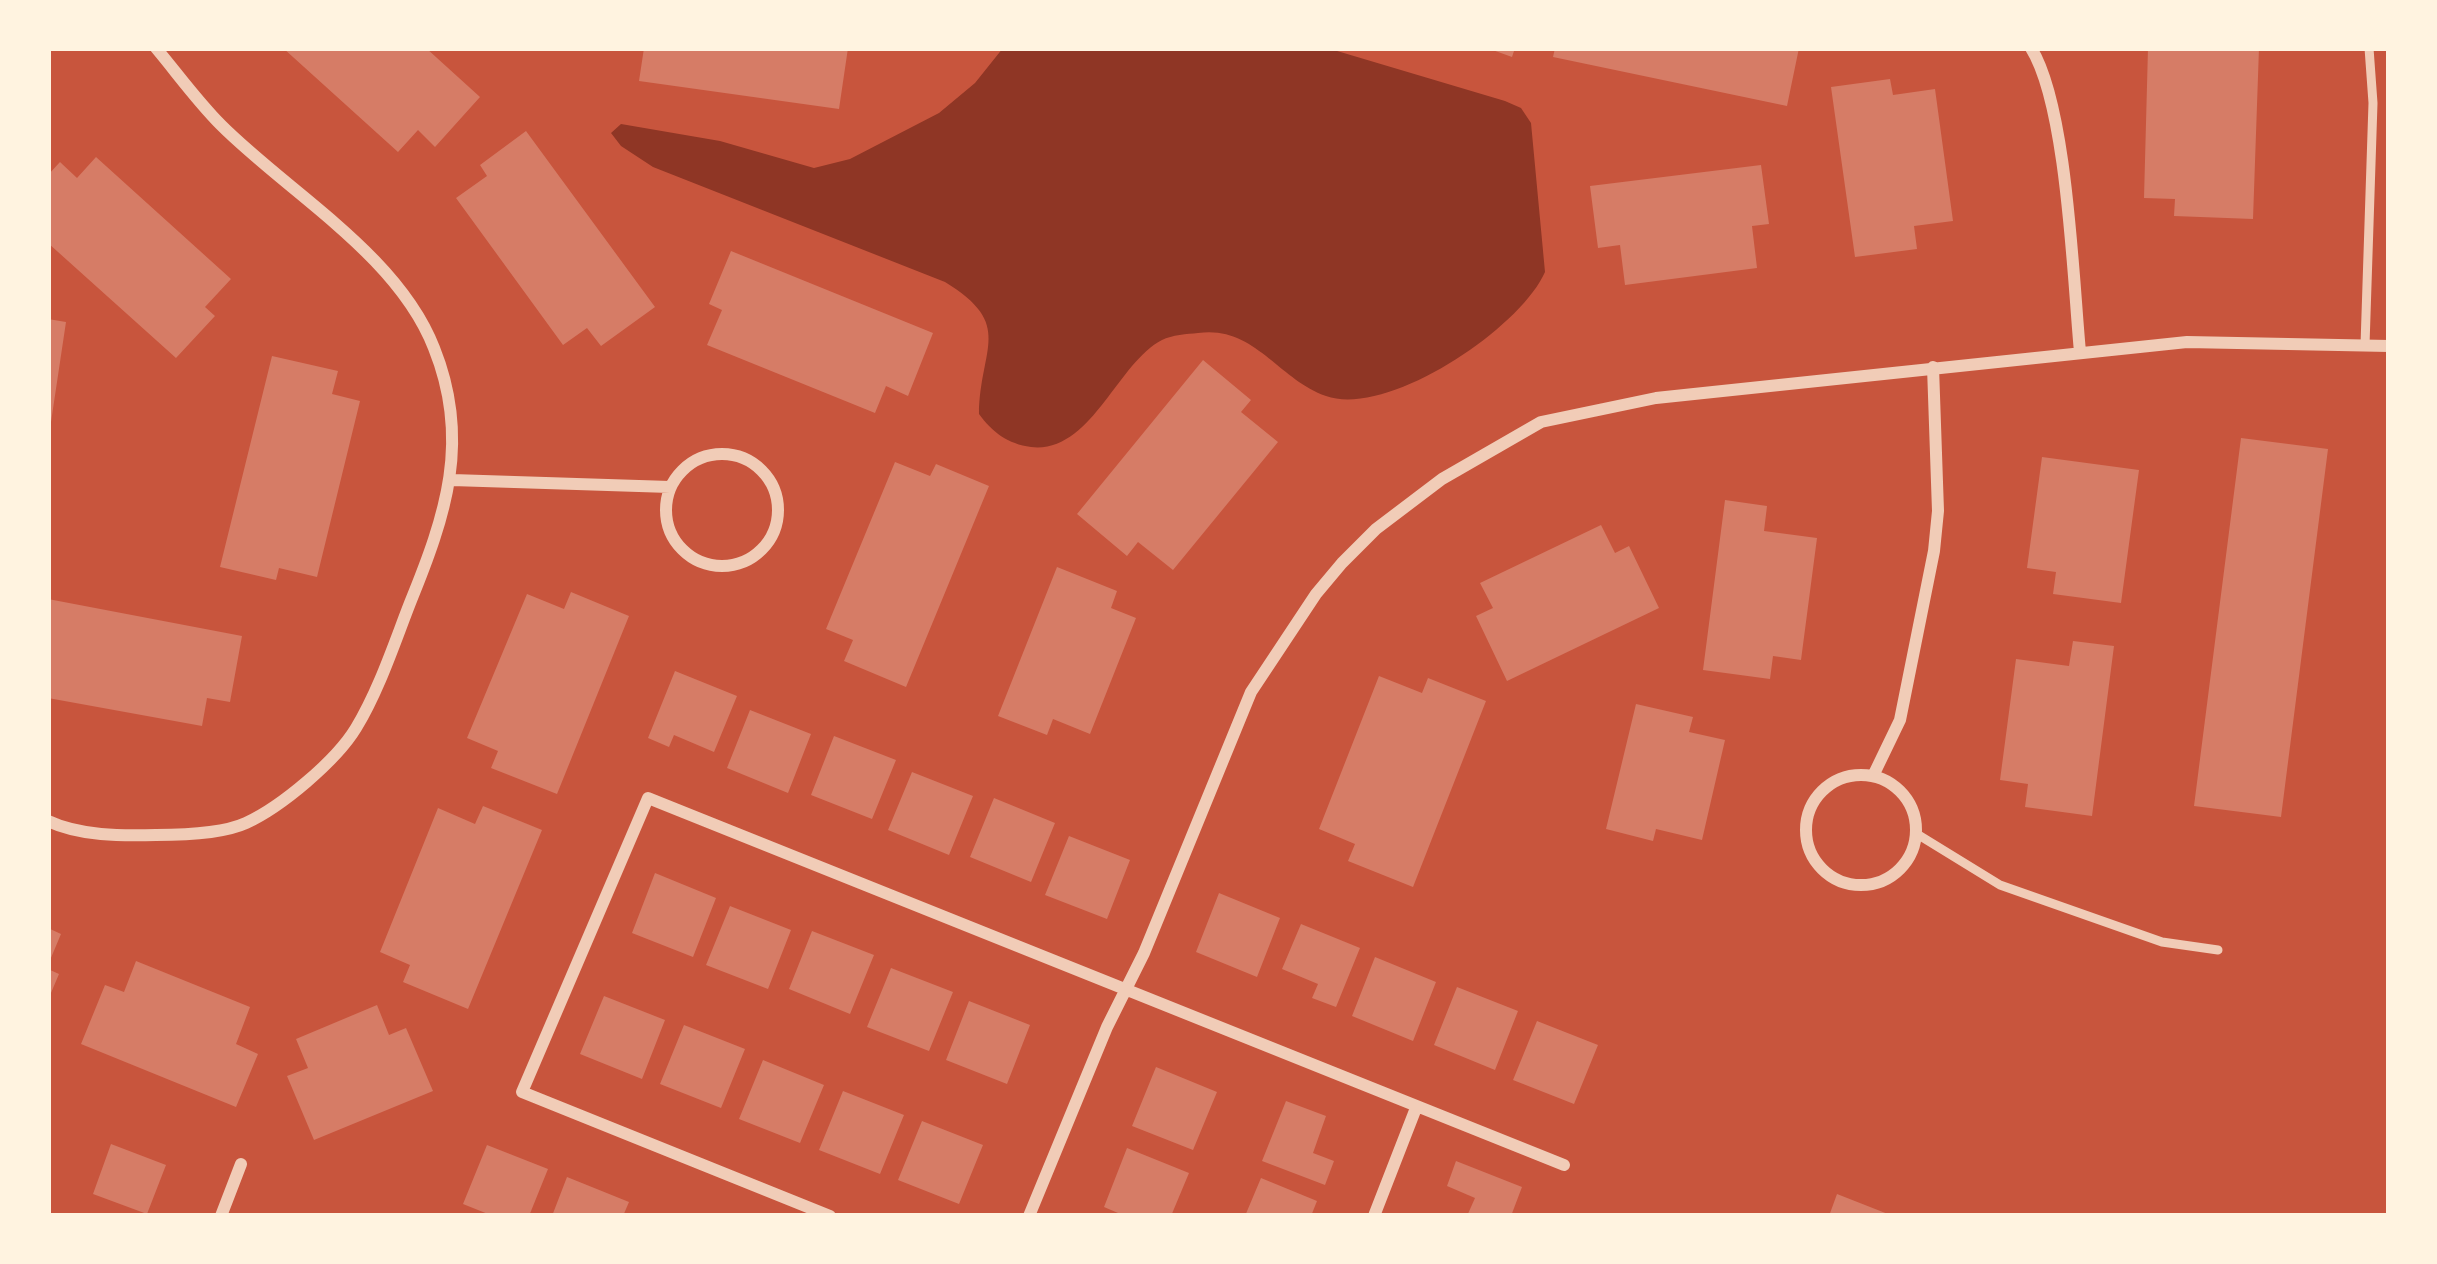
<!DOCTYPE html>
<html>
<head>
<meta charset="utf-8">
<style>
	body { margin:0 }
	#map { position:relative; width:2437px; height:1264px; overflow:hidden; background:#c8553d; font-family:"Libre Baskerville",serif }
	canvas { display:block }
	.frame { position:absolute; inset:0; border:51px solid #fff3e0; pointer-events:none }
</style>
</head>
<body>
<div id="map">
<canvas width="2437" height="1264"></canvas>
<div class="frame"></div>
</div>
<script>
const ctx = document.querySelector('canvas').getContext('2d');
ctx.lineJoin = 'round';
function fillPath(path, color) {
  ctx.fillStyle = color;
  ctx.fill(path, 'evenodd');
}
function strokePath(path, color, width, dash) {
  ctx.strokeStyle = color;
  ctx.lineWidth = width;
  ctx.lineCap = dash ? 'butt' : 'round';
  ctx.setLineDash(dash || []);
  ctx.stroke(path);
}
const water = new Path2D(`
	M1003 48H1327L1505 101 1521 108 1531 123 1545 272C1520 329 1387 418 1326 396 1278 379 1254 325 1198 333 1187 334 1172 335 1162 340 1117 363 1091 454 1031 447 1008 444 992 432 979 414 980 347 1015 325 945 282L653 167 621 146 611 133 621 124 720 141 814 168 850 159 939 113 975 83Z`);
const building = new Path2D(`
	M283 48H426L480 97 435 147 418 130 398 152Z
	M644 48H848L839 109 639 81Z
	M1487 48H1515L1512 57Z
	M1555 48H1799L1787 106 1553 57Z
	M2148 48H2259L2253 219 2174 216 2175 199 2144 198Z
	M1890 79 1893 95 1935 89 1953 221 1914 226 1917 249 1855 257 1831 87Z
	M526 131 655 307 601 346 587 328 563 345 456 198 487 176 480 165Z
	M96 157 231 279 205 307 215 316 176 358 48 243V175L60 162 77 178Z
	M1761 165 1769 224 1752 226 1757 268 1625 285 1620 245 1598 248 1590 186Z
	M731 251 933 333 908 396 886 386 875 413 707 345 722 310 709 304Z
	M48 319 66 322 51 422H48Z
	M272 356 338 371 332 394 360 401 317 577 279 568 276 580 220 567Z
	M1203 360 1251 400 1241 412 1278 442 1173 570 1138 542 1127 556 1077 514Z
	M2241 438 2328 449 2281 817 2194 806Z
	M2042 457 2139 470 2121 603 2053 594 2056 572 2027 568Z
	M895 462 930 476 936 464 989 486 906 687 844 661 853 640 826 629Z
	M1725 500 1767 506 1764 531 1817 538 1801 660 1773 656 1770 679 1703 670Z
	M1601 525 1615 553 1629 546 1659 608 1507 681 1476 616 1493 608 1480 583Z
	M1057 567 1117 591 1111 608 1136 618 1090 734 1053 719 1047 735 998 716Z
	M571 592 629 616 557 794 491 768 498 751 467 738 527 594 564 609Z
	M48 599 242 636 230 702 207 698 202 726 48 698Z
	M2073 641 2114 646 2092 816 2025 807 2028 784 2000 780 2016 659 2069 666Z
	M675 671 737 696 714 752 674 735 669 747 648 738Z
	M1379 676 1422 693 1428 678 1486 701 1413 887 1348 861 1355 844 1319 829Z
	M1636 704 1693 717 1689 732 1725 740 1702 840 1656 829 1653 841 1606 829Z
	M750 710 811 734 788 793 727 768Z
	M834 736 896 760 872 819 811 795Z
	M912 772 973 796 949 855 888 830Z
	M994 798 1055 823 1031 882 970 857Z
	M483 806 542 830 468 1009 403 982 410 965 380 952 438 808 475 824Z
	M1069 836 1130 860 1107 919 1045 895Z
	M655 873 716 898 693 957 632 933Z
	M1219 893 1280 918 1257 977 1196 952Z
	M730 906 791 930 768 989 706 965Z
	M1301 924 1360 948 1336 1007 1312 998 1318 984 1282 969Z
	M48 928 61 934 48 965Z
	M812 931 874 955 850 1014 789 989Z
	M1375 957 1436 982 1413 1041 1352 1016Z
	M136 961 250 1007 236 1044 258 1054 236 1107 81 1044 105 985 124 992Z
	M891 968 953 992 929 1051 867 1027Z
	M48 969 59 974 48 1000Z
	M1457 987 1518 1011 1495 1070 1434 1045Z
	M604 996 665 1020 642 1079 580 1054Z
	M969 1001 1030 1025 1007 1084 946 1060Z
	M377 1005 389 1035 406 1028 433 1091 314 1140 287 1076 308 1068 296 1039Z
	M1537 1021 1598 1045 1574 1104 1513 1080Z
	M684 1025 745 1049 721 1108 660 1084Z
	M763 1060 824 1085 800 1143 739 1119Z
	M1156 1067 1217 1092 1193 1150 1132 1126Z
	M843 1091 904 1115 880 1174 819 1150Z
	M1286 1101 1326 1116 1313 1153 1334 1161 1325 1185 1262 1161Z
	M922 1121 983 1145 959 1204 898 1180Z
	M111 1144 166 1165 147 1214 93 1194Z
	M487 1145 548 1169 529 1216H493L463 1204Z
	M1127 1148 1189 1173 1171 1216H1125L1104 1207Z
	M1456 1161 1522 1187 1511 1216H1467L1475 1198 1447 1186Z
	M567 1177 629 1202 623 1216H552Z
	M1261 1178 1317 1201 1311 1216H1245Z
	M1837 1194 1893 1216H1829Z`);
const service = new Path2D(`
	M2365 345 2373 103 2369 48
	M1917 834 2000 885 2162 942 2218 950`);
const minor = new Path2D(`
	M2031 48C2067 105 2073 278 2080 352
	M666 510a56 56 0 1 1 112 0a56 56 0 1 1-112 0Z
	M452 480 670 487
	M1806 830a55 55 0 1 1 110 0a55 55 0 1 1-110 0Z
	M1873 776 1900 720 1934 551 1938 511 1933 367
	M48 821C80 836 121 836 156 835 182 835 222 834 246 823 281 807 336 761 356 728 379 690 394 644 410 603 446 515 471 440 434 348 398 255 289 193 221 125 197 101 177 73 156 48
	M221 1216 241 1164
	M830 1216 522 1092 648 798 1564 1165
	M1029 1216 1107 1027 1144 953 1251 692 1316 594 1342 563 1376 529 1442 479 1541 422 1656 398 2187 342 2389 346
	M1374 1216 1416 1108`);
fillPath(water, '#8f3625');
fillPath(building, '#d67c66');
strokePath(service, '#f1ccb7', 9);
strokePath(minor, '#f1ccb7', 12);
</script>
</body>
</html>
